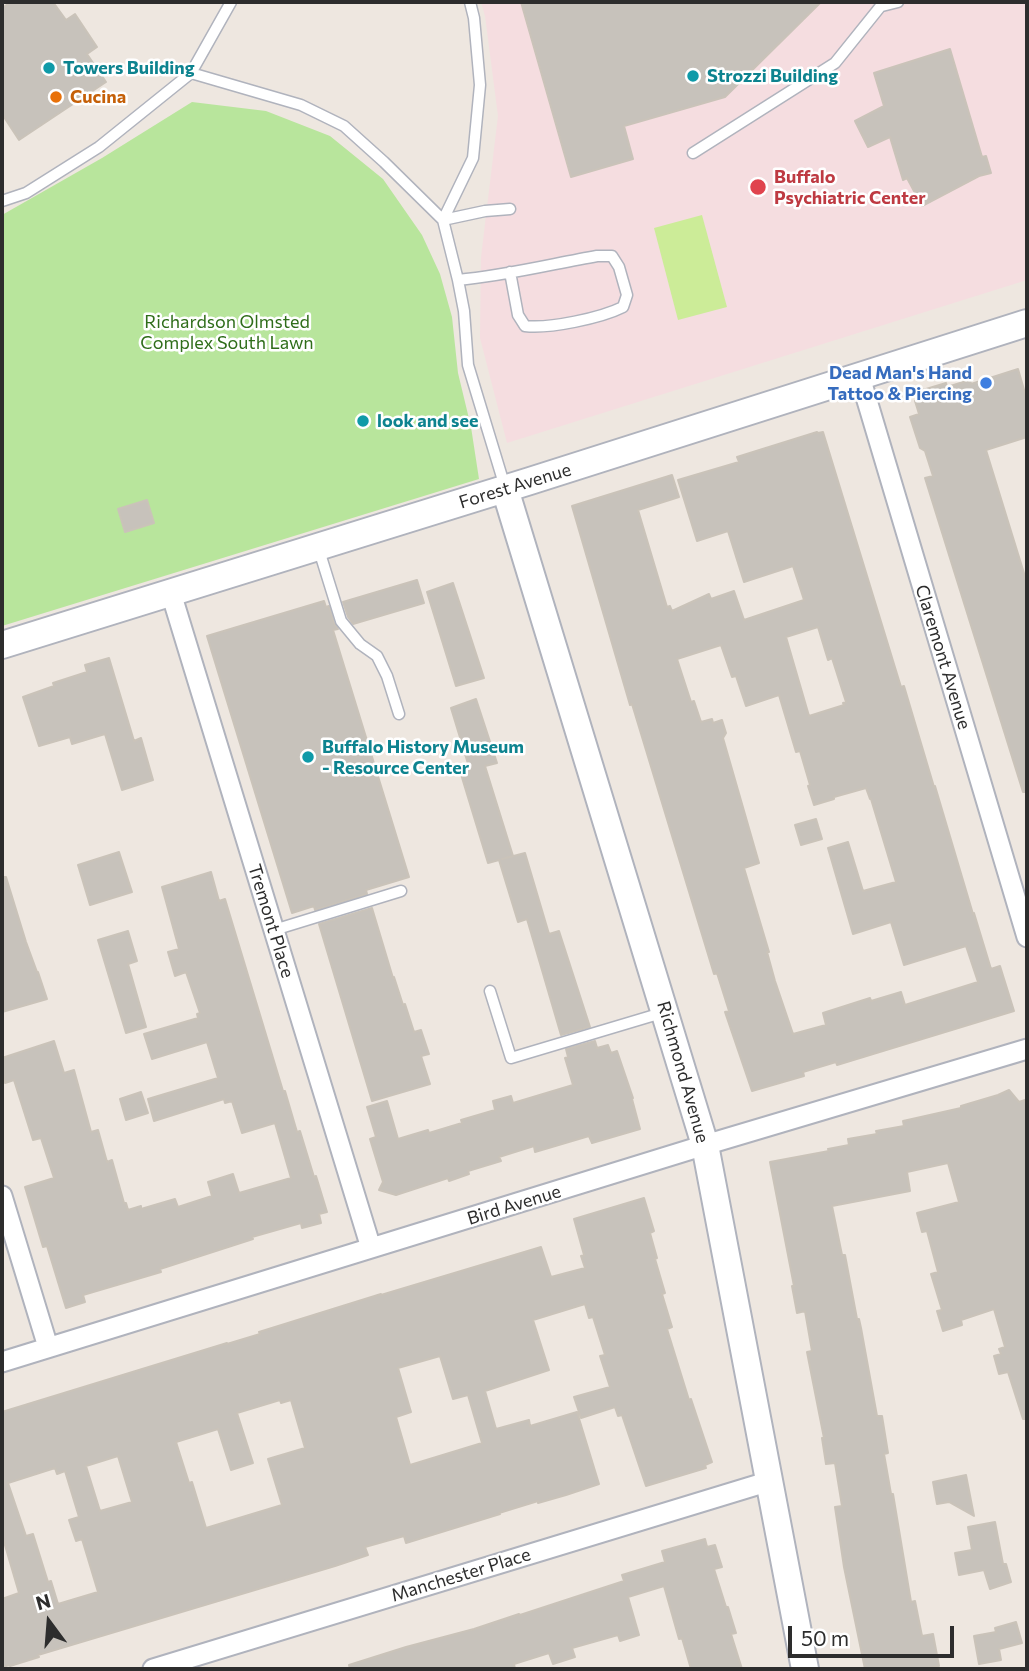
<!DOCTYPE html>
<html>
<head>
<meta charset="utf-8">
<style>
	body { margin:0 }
	#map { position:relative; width:1029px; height:1671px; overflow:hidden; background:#eee7e0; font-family:Commissioner,sans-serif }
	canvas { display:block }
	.frame { position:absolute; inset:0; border:4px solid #2d2d2d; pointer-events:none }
	.north { position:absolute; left:14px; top:1587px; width:70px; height:70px; -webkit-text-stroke:5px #fff; paint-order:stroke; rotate:344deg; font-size:19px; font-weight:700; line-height:28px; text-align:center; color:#2d2d2d }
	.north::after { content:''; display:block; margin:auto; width:24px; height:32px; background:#2d2d2d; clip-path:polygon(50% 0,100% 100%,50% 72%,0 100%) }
	.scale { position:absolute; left:788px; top:1626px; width:166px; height:32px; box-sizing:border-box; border:4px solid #2d2d2d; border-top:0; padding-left:9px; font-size:21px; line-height:24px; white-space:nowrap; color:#2d2d2d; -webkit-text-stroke:5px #fff; paint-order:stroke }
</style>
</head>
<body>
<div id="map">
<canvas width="1029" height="1671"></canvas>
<div class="frame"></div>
<div class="north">N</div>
<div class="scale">50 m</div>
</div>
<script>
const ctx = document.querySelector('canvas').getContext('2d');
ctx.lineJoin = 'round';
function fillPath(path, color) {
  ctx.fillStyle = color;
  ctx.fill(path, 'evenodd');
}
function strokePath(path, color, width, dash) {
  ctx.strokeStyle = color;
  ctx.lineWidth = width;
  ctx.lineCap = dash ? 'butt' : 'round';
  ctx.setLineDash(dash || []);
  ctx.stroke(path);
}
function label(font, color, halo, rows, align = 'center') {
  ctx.font = font + ' Commissioner,sans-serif';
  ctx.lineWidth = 5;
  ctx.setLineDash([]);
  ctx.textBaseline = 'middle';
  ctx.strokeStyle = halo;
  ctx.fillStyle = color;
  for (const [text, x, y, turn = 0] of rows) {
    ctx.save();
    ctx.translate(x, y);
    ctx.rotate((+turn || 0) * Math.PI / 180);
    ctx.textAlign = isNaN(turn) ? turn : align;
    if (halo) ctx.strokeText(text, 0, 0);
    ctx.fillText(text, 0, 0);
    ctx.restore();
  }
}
const medical = new Path2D(`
	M481 2H1027V280L507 443 480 338 481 257 498 116 485 16Z`);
const green = new Path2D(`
	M192 102 266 111 330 136 383 179 422 235 440 274 452 317 458 373 471 427 479 479 2 626V215L102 158Z`);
const pitch = new Path2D(`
	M702 215 727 307 678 320 654 228Z`);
const building = new Path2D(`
	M11 2H53L66 20 75 14 97 47 87 54 106 82 19 140 2 114V8Z
	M521 2H821L725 97 624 126 633 159 571 177Z
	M950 49 982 157 986 156 991 173 979 176 922 206 907 178 903 180 890 137 868 147 855 121 884 106 874 73Z
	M1018 369 1027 400V437L986 450 1027 583V792H1023L925 478 933 476 925 451 920 448 910 417 919 414 915 401 918 400 916 392 946 383 947 387 970 380 971 384Z
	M817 432 818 433 823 432 901 687 904 686 934 787 935 786 973 914 974 913 991 969 1000 966 1014 1011 837 1065 836 1062 803 1072 804 1076 752 1091 725 1012 729 1011 717 973 714 974 632 704 630 705 623 681 572 506 672 475 679 497 638 510 667 607 670 606 672 611 709 594 711 599 734 591 744 620 804 600 793 566 744 582 728 531 697 541 678 480 739 462 737 457ZM818 627 828 660 832 658 846 702 843 703 844 705 809 716 786 637ZM721 645 732 677 736 676 746 706 779 695 796 752 800 751 810 785 808 786 814 805 834 799V797L866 788 870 799H871L896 882 863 891 848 842 828 848 853 934 891 922 904 965 966 946 978 982 905 1005 901 992 871 1001 870 998 823 1013 826 1025 793 1034 775 981 767 952H769L744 868 759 863 723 738 726 733 722 720 713 723 712 719 701 722 694 701 691 702 677 659Z
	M147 500 154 523 125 532 118 509Z
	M417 580 424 603 353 624 348 617 343 602Z
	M453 583 484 678 456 686 427 592Z
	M324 601 326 607 329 606 334 623 338 629 333 630 409 877 366 890 367 894 315 910 314 906 292 913 207 636Z
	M109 658 134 741 141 738 153 780 122 790 105 734 72 744 70 737 39 746 23 697 54 686 53 683 87 672 85 665Z
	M476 699 497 763 485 766 513 856 502 859 525 853 549 934 559 931 590 1027 561 1035 527 919 518 922 499 860 488 863 460 771 469 767 451 708Z
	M816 819 822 839 801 845 795 825Z
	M119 852 132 892 90 905 78 865Z
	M211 872 219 901 225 899 283 1091H285L297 1132 300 1131 314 1177 316 1176 327 1212 319 1214 321 1223 302 1228 301 1223 252 1237 253 1239 160 1269 161 1272 83 1295 85 1302 66 1308 47 1246 43 1247 25 1187 54 1178 41 1138 33 1140 14 1080 5 1083 2 1071V1058L54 1041 64 1073 74 1070 91 1132 98 1130 107 1162 112 1160 124 1203H126L128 1210 141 1206V1209L175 1199 178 1207 212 1196 208 1182 233 1174 239 1193 291 1178 275 1123 242 1133 232 1101 225 1103 224 1099 154 1121 148 1099 218 1078 207 1042 152 1059 144 1034 198 1018 197 1014 200 1013 186 972 175 976 168 952 179 949 162 887Z
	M2 877H6L26 942 37 972H38L47 999 2 1012Z
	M372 908 393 978 394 977 403 1005 405 1004 414 1032 421 1030 429 1054 421 1056 430 1084 372 1101 319 924Z
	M128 931 137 961 128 964 146 1027 126 1033 98 940Z
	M595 1041 597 1048 608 1045 611 1053 617 1051 633 1098 632 1099 640 1129 592 1143 589 1136 535 1152 534 1146 499 1157 501 1161 468 1171 469 1174 449 1181 448 1178 396 1195 379 1190 383 1182 370 1139 376 1137 367 1107 387 1101 398 1139 428 1130 429 1133 462 1123 461 1120 495 1110 493 1101 511 1096 513 1103 573 1085 565 1058 568 1057 566 1049Z
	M1009 1090 1019 1102 1025 1100 1027 1109V1419H1023L1008 1372 999 1374 994 1356 1001 1354 999 1349 1005 1347 994 1309 961 1320 962 1325 943 1331 937 1311 942 1310 931 1274 938 1272 927 1231 922 1232 917 1213 959 1202 948 1163 907 1172 910 1191 832 1206 842 1255H845L857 1319H859L861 1328 877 1416H882L888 1453 884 1454 891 1494H893L911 1602 915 1601 922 1636 933 1634 939 1666 921 1669H865L844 1567 835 1507 842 1506 835 1463 826 1464 822 1438H824L807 1352 812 1351 805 1311 797 1313 792 1286H794L770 1162 829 1151 828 1149 849 1145 848 1139 877 1134 876 1131 904 1126 903 1121 961 1108V1106L998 1095Z
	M141 1092 148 1113 126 1120 120 1099Z
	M644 1198 654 1231 650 1233 657 1258 655 1259 665 1293 662 1294 672 1327 667 1329 689 1400 691 1399 712 1462 705 1465 706 1468 646 1486 622 1415 618 1416 615 1407 581 1418 574 1397 610 1387 600 1356 605 1355 593 1317 589 1318 585 1304 533 1320 549 1370 485 1391 496 1429 529 1420 530 1426 577 1412 599 1484 566 1495 538 1503V1501L499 1513 500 1514 406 1543 404 1536 365 1547 368 1555 335 1566 38 1655 39 1657 10 1666V1665L2 1667V1599L19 1593 2 1535V1412L227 1343V1344L260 1334 259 1332 381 1294V1295L541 1247 551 1277 585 1268 581 1256 584 1255 574 1219ZM440 1356 453 1399 468 1395 482 1443 410 1465 396 1417 411 1412 398 1368ZM280 1400 281 1403 291 1400 305 1448 268 1459 282 1505 206 1528 192 1482 189 1483 176 1442 218 1429 231 1470 253 1463 237 1413ZM118 1456 132 1502 100 1511 86 1466ZM55 1468 57 1474 65 1471 79 1517 69 1520 76 1541 82 1539 98 1592 58 1604 51 1581 48 1582 33 1534 26 1536 8 1483Z
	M966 1475 974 1516 949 1502 937 1504 933 1482Z
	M995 1522 1003 1564H1006L1011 1582 990 1589 984 1570 959 1575 955 1553 972 1550 968 1527Z
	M705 1539 707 1547 715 1545 722 1567 714 1569 726 1607H728L736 1633 731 1634 742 1669H691L682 1638 679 1639 664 1586 628 1597 639 1635 620 1641 618 1635 572 1648 575 1657 553 1664 549 1653 514 1664 515 1669H350L349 1665 406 1647 474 1629 519 1614 520 1615 624 1581 622 1575 665 1562 662 1551Z
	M1016 1622 1022 1643 999 1649 1001 1660 979 1664 974 1636 996 1632 995 1628Z`);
const lane = new Path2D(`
	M882 6 898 2
	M191 73 301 105 344 126 384 162 443 220 458 280 464 311 468 365 505 487
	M693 153 835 63 884 2
	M2 201 26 193 99 147 191 73 231 2
	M443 220 473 158 480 85 474 18 470 2
	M443 220 485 211 510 209
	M458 280C504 276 552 264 597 256H612L619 267 627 295 623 307C601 318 549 329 525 326L518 315 510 272
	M318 547 341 621 360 644 377 656 387 676 399 714
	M274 930 401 891
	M490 991 511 1058 665 1012`);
const street = new Path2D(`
	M860 377 1027 937
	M171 593 371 1248
	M2 1196 48 1347
	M2 1362 705 1145 1027 1049
	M153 1669 770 1481`);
const secondary = new Path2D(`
	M505 489 705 1145 805 1669
	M2 645 530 481 1027 323`);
const markers = [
	[49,68,7,"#0f9aa8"],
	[693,76,7,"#0f9aa8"],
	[56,97,7,"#e8710a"],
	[758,187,9,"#e0444e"],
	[986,383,7,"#3f7fe0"],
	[363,421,7,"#0f9aa8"],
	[308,757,7,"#0f9aa8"]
];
const cultureNames = [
	["Towers Building",63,68],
	["Strozzi Building",707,76],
	["look and see",377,421],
	["Buffalo History Museum",322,747],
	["- Resource Center",322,768]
];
const foodNames = [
	["Cucina",70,97]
];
const healthNames = [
	["Buffalo",774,177],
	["Psychiatric Center",774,198]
];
const parkNames = [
	["Richardson Olmsted",227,322],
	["Complex South Lawn",227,343]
];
const shopNames = [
	["Dead Man's Hand",972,373],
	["Tattoo & Piercing",972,394]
];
const streetNames = [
	["Forest Avenue",515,486,-17],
	["Claremont Avenue",943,657,73],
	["Tremont Place",271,921,73],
	["Richmond Avenue",683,1072,74],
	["Bird Avenue",514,1205,-17],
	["Manchester Place",461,1575,-17]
];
fillPath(medical, '#f5dde0');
fillPath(green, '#b8e59c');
fillPath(pitch, '#ccec98');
fillPath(building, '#c7c2bb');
strokePath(building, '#cac3b9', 2);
strokePath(lane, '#b0b3bd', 13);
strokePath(street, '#b0b3bd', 23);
strokePath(secondary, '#b0b3bd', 30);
strokePath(lane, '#fff', 10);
strokePath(street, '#fff', 19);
strokePath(secondary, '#fff', 26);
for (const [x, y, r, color] of markers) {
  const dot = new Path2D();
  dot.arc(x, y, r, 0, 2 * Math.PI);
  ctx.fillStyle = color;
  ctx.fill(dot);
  strokePath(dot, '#fff', 2.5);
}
label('bold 18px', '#0d838f', '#fff', cultureNames, 'left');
label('bold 18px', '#c56008', '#fff', foodNames, 'left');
label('bold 18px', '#be3a42', '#fff', healthNames, 'left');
label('18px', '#2f6d1a', '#fff', parkNames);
label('bold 18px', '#366cbe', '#fff', shopNames, 'right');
label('18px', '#2d2d2d', '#fff', streetNames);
</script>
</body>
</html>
